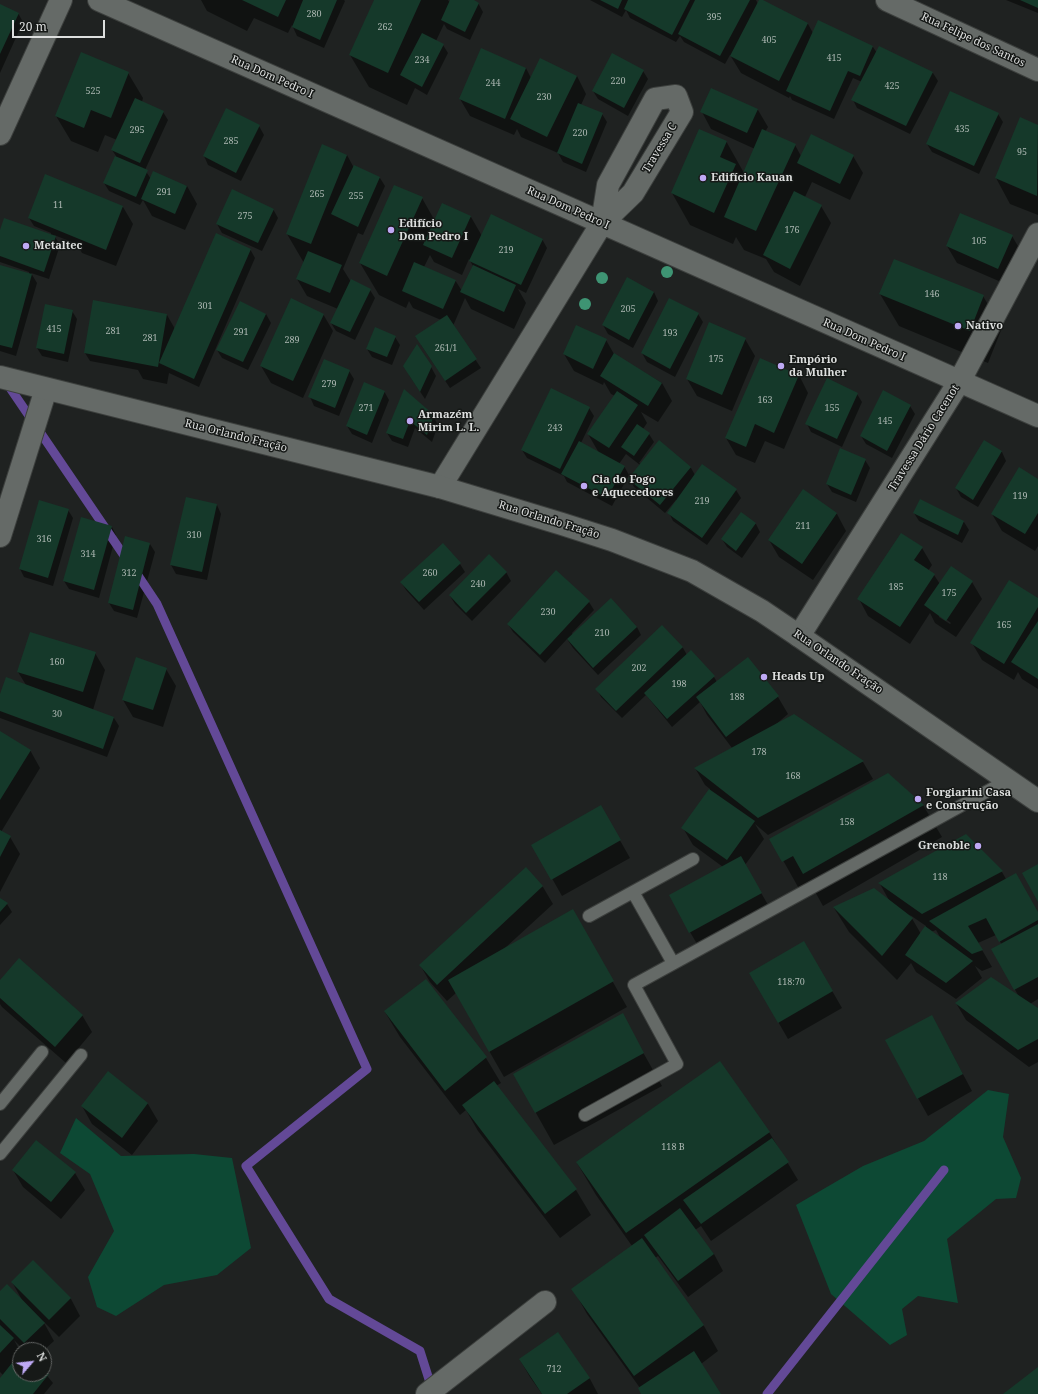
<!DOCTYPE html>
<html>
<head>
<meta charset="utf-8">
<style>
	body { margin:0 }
	#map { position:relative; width:1038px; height:1394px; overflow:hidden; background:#1f2221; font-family:"Noto Serif",serif }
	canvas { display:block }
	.north { position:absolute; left:12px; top:1342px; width:40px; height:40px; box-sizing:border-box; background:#161917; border:1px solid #666867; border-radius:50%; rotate:62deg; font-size:11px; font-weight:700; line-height:16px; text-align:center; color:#dddfde }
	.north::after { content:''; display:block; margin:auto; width:14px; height:18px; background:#bea9f4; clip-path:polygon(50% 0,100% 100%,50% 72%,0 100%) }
	.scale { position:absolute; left:12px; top:20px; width:93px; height:18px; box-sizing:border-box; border:2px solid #dddfde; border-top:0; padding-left:5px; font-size:12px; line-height:14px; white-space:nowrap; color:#dddfde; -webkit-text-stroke:3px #161917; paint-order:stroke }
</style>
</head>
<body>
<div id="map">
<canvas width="1038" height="1394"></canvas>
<div class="north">N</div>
<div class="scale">20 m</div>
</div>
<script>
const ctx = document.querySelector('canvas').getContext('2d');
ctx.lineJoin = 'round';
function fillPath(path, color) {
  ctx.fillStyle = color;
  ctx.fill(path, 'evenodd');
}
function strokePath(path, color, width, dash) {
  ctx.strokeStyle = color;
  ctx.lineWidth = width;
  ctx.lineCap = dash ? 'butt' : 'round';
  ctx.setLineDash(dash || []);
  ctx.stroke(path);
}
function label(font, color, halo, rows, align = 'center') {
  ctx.font = font + ' "Noto Serif",serif';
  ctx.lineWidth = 3;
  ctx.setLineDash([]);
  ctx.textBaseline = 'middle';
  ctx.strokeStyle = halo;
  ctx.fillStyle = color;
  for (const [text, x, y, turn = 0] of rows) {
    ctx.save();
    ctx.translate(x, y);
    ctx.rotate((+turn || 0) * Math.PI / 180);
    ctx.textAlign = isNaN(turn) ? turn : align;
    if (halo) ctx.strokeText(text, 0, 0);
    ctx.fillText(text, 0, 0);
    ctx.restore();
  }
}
const green = new Path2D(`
	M988 1090 1009 1094 1003 1137 1021 1178 1016 1198 996 1199 947 1239 958 1303 918 1296 902 1309 907 1335 890 1345 831 1294 796 1205 863 1166 924 1141Z
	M76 1118 121 1156 194 1154 232 1158 251 1248 217 1275 164 1285 116 1316 97 1307 88 1277 114 1231 90 1174 60 1153Z`);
const shadow = new Path2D(`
	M201 0H344L345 1 324 48 297 36 292 25 288 33 254 18 247 31 207 11Z
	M375 0H448L450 3 451 0H471L478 3 483 12 470 40 447 29 444 24 436 41 443 45 448 53 427 95 415 88 407 105 369 87 350 55Z
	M590 0H756L758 4 760 0 808 24 813 33 818 22 873 47 877 53 880 47 933 73 938 81 910 134 857 108 853 100 862 82 853 78 834 119 792 100 790 96 789 98 741 73 730 55 725 64 684 42 680 36 676 42 630 18 626 10 622 17Z
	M1006 0H1038V13Z
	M0 5 18 13 23 22 0 73Z
	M526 68 531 78 577 76 586 94 581 105 602 114 607 122 586 172 563 162 558 153 521 137 517 129 514 135 470 116 460 99Z
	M643 71 648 79 628 116 598 99 593 91Z
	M128 73 143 98 142 102 163 112 168 120 145 170 151 179 187 186 197 204 185 230 152 216 143 200 140 205 109 191 104 183 116 156 112 150 117 140 105 135 98 152 71 141 56 116Z
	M712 89 758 110 768 127 765 132 795 145 801 156 811 135 853 156 863 173 850 200 812 182 805 197 821 206 831 223 800 286 774 272 766 259 744 250 736 237 733 244 690 225 672 193 726 141 744 173 755 149 711 129 702 112Z
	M998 114 1003 122 979 174 932 152 927 144Z
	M1020 119 1038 126V215L1010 204 996 178Z
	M259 126 264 135 241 181 208 165 204 156Z
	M347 155 354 168 355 166 380 178 385 186 363 235 358 233 343 269 351 282 370 290 375 298 355 340 336 331 331 323 338 309 307 296 297 279 304 263 287 234Z
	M422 198 435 221 443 204 471 217 482 236 542 239 547 248 526 293 518 289 526 303 514 329 471 309 465 298 453 326 481 368 450 388 421 345 441 320 413 308 409 301 406 308 379 295 360 263ZM430 255 434 262 462 275 469 259 473 266 462 291 455 280 424 267Z
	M123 207 133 224 116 266 82 253 77 244 54 235 60 245 49 279 31 273 37 283 16 356 0 351V270L29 274V272L0 262V234L51 235V233L34 226 29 218Z
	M273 209 278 218 262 251 222 233 217 224Z
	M1012 236 1022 253 1008 285 957 263 947 246Z
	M250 249 255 258 199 387 169 373 167 384 143 379 138 370 90 361 85 353 167 315 175 329Z
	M654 292 658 301 633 348 608 334 603 325Z
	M880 294 983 296 1002 328 988 363 899 326Z
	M72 311 77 319 68 362 42 356 37 348Z
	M266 314 271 323 248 370 222 358 217 350Z
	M323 314 333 331 303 398 271 383 261 366Z
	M698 314 703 322 675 377 647 362 642 353Z
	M395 337 400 345 392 365 372 357 367 349Z
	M745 339 755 356 732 411 697 396 687 379Z
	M606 340 614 354 662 383 672 401 658 422 641 412 647 423 643 429 649 434 654 442 639 463 641 464 659 442 691 468 695 475 736 490 741 498 707 545 673 521 669 513 677 501 676 500 665 513 634 487 629 479 640 465 626 454 619 464 624 466 629 475 612 506 567 482 564 476 527 458 522 450 589 408 594 416 581 443 599 453 588 434 615 396 611 394 604 382 603 385 574 371 564 354Z
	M431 367 436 376 425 399 409 375Z
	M349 371 354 379 339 416 314 406 310 397Z
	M799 375 808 393 784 449 765 441 755 463 736 455 726 438Z
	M384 391 389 400 372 443 352 434 347 426Z
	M404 391 433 416 438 425 432 442 415 428 408 447 392 441 387 433Z
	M857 394 862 402 842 447 811 432 807 424Z
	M910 406 915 414 892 458 866 444 861 436Z
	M984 442 1002 452 1006 461 978 507 961 497 956 488Z
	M865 460 870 468 856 502 832 492 827 484Z
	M1038 480V546L1035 551 1002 531 992 514Z
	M803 491 837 514 846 531 813 580 779 557 769 540Z
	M920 500 964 522 969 530 962 543 919 521 914 513Z
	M217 505 221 514 207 580 176 574 171 565Z
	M68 510 73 518 53 586 24 577 20 569Z
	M741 513 756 524 760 532 742 558 727 547 722 539Z
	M112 527 116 535 99 598 69 589 64 581Z
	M150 544 155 552 137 618 114 611 109 603Z
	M922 548 932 565 928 571 934 575 940 584 972 582 982 599 956 637 935 623 930 613 910 644 868 616 859 599ZM939 614 951 623 950 624 939 617Z
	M460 564 465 572 424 610 406 590 401 582Z
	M506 572 511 581 472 621 455 604 450 596Z
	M1038 599V689L1022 679 1018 672 1014 680 982 660 972 643Z
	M589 602 594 610 572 633 573 635 637 627 641 635 598 675 573 648 567 639 545 663 513 632 508 624Z
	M662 626 683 648 687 655 714 677 717 682 778 697 788 714 774 726 794 715 863 762 873 779 768 835 755 824 764 839 745 865 771 910 700 949 690 932 723 867 693 845 683 828 710 789 705 785 695 768 732 748 707 715 700 702 672 727 646 695 622 718 601 697 597 689Z
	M95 653 105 670 93 710 114 718 119 726 107 757 0 718V697L26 685 18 672Z
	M166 669 176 686 163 727 133 717 123 700Z
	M0 732 30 750 40 768 1 832 10 837 20 854 0 892Z
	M923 805 942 837 823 906 813 888 802 894 771 839Z
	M601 807 630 858 562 896 533 845Z
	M966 835 1002 872 1006 879 1038 914V999L1030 1004 1038 1009V1062L1029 1067 966 1020 956 1003 1019 997 993 949 1002 945 996 935 978 943 992 967 982 971 975 966 982 978 956 999 916 972 911 963 897 980 849 932 834 908 890 902 880 884ZM910 915 926 926 921 934ZM936 930 941 939 931 932Z
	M526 869 543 887 553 904 505 948 587 936 627 1007 504 1077 456 993 447 1001 430 982 420 965Z
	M0 899 7 904 12 912 0 925Z
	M804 942 842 1008 788 1039 750 973Z
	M426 980 486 1058 501 1083 496 1086 576 1190 591 1215 560 1238 478 1131 466 1110 460 1115 400 1037 385 1012Z
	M0 981 82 1015 92 1032 66 1063 2 1007 0 1004Z
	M622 1015 662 1086 554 1145 514 1074Z
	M941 1033 972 1091 928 1116 886 1041Z
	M108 1073 148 1104 158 1121 132 1155 92 1124 82 1106Z
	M769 1132 798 1180 711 1241 701 1226 695 1230 714 1254 723 1271 688 1297 658 1256 655 1258 704 1326 718 1351 701 1364 720 1394H642L640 1388 587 1314 573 1289 632 1246 596 1195 577 1163Z
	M13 1170 75 1173 85 1190 61 1219 23 1187Z
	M33 1261 71 1299 80 1316 59 1337 43 1321 54 1341 44 1350H24L14 1340 20 1351V1374H44V1372L53 1383 44 1394H0V1380L3 1375 0 1372V1293L22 1300 12 1282Z
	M558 1333 590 1379 598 1394H542L530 1377 520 1360Z`);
const stream = new Path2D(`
	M6 382 127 560
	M135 571 157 604 367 1069 246 1166 329 1299 420 1351 432 1389
	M767 1394 944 1170`);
const building = new Path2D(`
	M242 0H286L278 17Z
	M303 0H337L320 40 292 27Z
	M374 0H421L388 73 349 55Z
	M450 0H474L479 3 465 32 441 20Z
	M600 0H622L618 9Z
	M628 0H690L672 35 624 9Z
	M695 0H750L720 56 678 34Z
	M759 0H763L808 23 779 81 730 56Z
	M1020 0H1038V8Z
	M0 4 19 13 0 54Z
	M818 20 873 46 860 76 848 71 830 111 786 91Z
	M422 33 444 44 422 87 400 75Z
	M879 46 933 72 906 126 851 100Z
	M481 48 526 68 505 119 459 99Z
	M81 52 129 72 111 118 91 110 84 128 55 116Z
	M612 53 644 70 624 108 592 91Z
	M540 58 577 76 547 137 510 119Z
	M711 88 758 109 747 133 700 112Z
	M950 91 999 113 974 166 926 144Z
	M135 98 164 111 140 163 111 150Z
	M578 103 603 113 582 164 557 153Z
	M226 108 260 125 236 173 203 156Z
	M1020 117 1038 125 1037 196 995 178Z
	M699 129 727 141 720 157 736 164 714 213 671 193Z
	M762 129 796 144 756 231 724 217Z
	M811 134 854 155 840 184 797 163Z
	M322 144 347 155 311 244 286 234Z
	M115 156 148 170 136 197 103 183Z
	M354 165 380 177 358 227 331 214Z
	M153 171 187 186 175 214 141 199Z
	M45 174 123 206 106 250 28 218Z
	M394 185 423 197 387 276 359 263Z
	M232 189 274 209 258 243 216 224Z
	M794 191 822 205 790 269 763 255Z
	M442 203 471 216 452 258 423 245Z
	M960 213 1013 235 998 269 946 246Z
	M491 214 543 239 521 285 469 261Z
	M4 218 56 236 44 272 0 256V230Z
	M216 233 251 249 194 379 159 363Z
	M308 251 342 265 330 293 296 279Z
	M894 259 984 295 970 331 879 294Z
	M414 262 456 280 443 309 402 291Z
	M0 265 32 274 12 348 0 345Z
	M473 265 516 285 504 312 460 292Z
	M627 277 654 292 629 340 602 325Z
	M351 279 371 289 350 332 330 323Z
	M291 298 324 314 293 381 260 366Z
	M669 298 699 313 670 369 641 353Z
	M93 300 167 314 158 367 84 353Z
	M240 301 266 314 243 362 216 350Z
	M45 304 73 310 64 354 36 348Z
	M447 315 477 359 445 381 415 336Z
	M709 322 746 338 722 395 686 379Z
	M576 325 607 339 593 369 563 354Z
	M375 327 396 336 387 357 366 349Z
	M417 344 432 366 420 392 403 366Z
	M614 353 662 383 648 406 600 376Z
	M760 358 799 375 774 433 755 424 746 447 725 438Z
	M324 359 350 370 335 408 308 397Z
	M827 378 858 393 837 439 805 424Z
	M364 382 385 391 367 435 346 426Z
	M551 388 590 407 560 469 521 450Z
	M404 389 434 415 427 435 410 421 403 439 386 433Z
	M883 390 911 405 887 451 860 436Z
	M617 391 638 405 609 448 587 434Z
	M637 424 650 433 634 456 621 447Z
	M659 440 691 467 660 505 628 479Z
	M984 440 1002 451 973 500 955 488Z
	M579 441 625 466 607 498 561 474Z
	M840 448 866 459 851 495 826 484Z
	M702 464 737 489 702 538 667 513Z
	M1019 467 1038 479V513L1025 534 991 514Z
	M803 489 837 513 802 564 768 540Z
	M186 497 217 504 202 572 170 565Z
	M920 499 964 521 958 535 913 513Z
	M39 500 69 509 48 578 19 569Z
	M741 512 756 523 736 551 721 539Z
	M81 517 112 526 94 590 63 581Z
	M901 533 923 547 914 560 935 574 900 627 857 599Z
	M125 536 150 543 133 610 108 603Z
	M443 543 461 563 419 602 400 582Z
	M489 554 507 572 466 613 449 595Z
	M951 566 973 581 946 621 924 605Z
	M556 570 590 601 540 655 507 624Z
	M1009 580 1038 598V607L1004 664 970 643Z
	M611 598 637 627 593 668 567 639Z
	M1038 621V679L1011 662Z
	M662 625 683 647 616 711 595 689Z
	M30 632 96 652 83 692 17 672Z
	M691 650 715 676 667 719 644 693Z
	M136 657 167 668 153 710 122 700Z
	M748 657 779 696 726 737 696 697Z
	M6 677 114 717 103 749 0 711V694Z
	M794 714 864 761 758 818 694 768Z
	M0 731 31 750 0 800Z
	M888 773 924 805 803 874 793 856 782 862 769 839Z
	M709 789 755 821 727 860 681 828Z
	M601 805 621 840 551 880 531 845Z
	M0 830 11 836 0 857Z
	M966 834 1003 871 922 914 878 883Z
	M741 856 762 893 689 933 669 895Z
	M1038 864V902L1022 873Z
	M526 867 543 886 437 985 419 965Z
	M1016 873 1038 912V920L999 942 986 918 968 926 983 950 972 954 929 921Z
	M874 888 913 918 882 956 833 907Z
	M0 898 8 903 0 912Z
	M573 909 614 981 489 1052 448 980Z
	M1038 924V977L1014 990 991 949Z
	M925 926 973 961 946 983 905 955Z
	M804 941 833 991 778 1023 749 973Z
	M19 958 83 1015 55 1047 0 998V980Z
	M991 977 1038 1008V1039L1018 1050 955 1003Z
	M426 979 487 1057 445 1091 384 1011Z
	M623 1013 644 1053 535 1113 513 1074Z
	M932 1015 963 1074 917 1099 885 1040Z
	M720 1061 770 1132 626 1233 576 1162Z
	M108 1071 148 1103 122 1138 81 1106Z
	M494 1081 577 1189 545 1214 462 1105Z
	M772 1138 789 1162 701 1224 683 1200Z
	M36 1140 76 1172 51 1202 12 1170Z
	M680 1208 714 1254 678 1281 644 1235Z
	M642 1238 704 1325 634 1376 571 1289Z
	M33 1260 71 1298 49 1320 11 1282Z
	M7 1284 45 1323 24 1343 0 1319V1291Z
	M0 1325 14 1338 0 1353Z
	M558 1332 590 1378 567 1394H542L519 1359Z
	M694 1351 721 1394H641L638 1388Z
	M20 1353V1374H44V1370L49 1374 33 1394H0V1378Z
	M1038 1367V1394H1003Z`);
const service = new Path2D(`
	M633 892 673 963
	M589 916 693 859
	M0 1104 42 1052
	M585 1115 677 1064 634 985 1008 780
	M0 1154 81 1055`);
const minor = new Path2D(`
	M99 0 1038 416
	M887 0 1038 70
	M440 487 602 223 633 193 682 112 676 96 655 99 608 185 602 223
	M0 536 46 389
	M799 636 959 382 1038 234
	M427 1394 545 1302`);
const tertiary = new Path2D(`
	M0 134 61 0
	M0 377 440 487 562 524 612 540 692 571 762 611 799 636 1038 801`);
const trees = [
	[667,272],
	[602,278],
	[585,304]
];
const markers = [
	[703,178,4,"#bea9f4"],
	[391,230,4,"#bea9f4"],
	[26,246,4,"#bea9f4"],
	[958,326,4,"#bea9f4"],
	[781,366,4,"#bea9f4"],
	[410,421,4,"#bea9f4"],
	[584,486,4,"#bea9f4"],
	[764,677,4,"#bea9f4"],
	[918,799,4,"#bea9f4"],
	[978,846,4,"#bea9f4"]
];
const numberNames = [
	["280",314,14],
	["395",714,17],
	["262",385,27],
	["405",769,40],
	["415",834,58],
	["234",422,60],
	["220",618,81],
	["244",493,83],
	["425",892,86],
	["525",93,91],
	["230",544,97],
	["435",962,129],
	["295",137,130],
	["220",580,133],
	["285",231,141],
	["95",1022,152],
	["291",164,192],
	["265",317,194],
	["255",356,196],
	["11",58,205],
	["275",245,216],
	["176",792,230],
	["105",979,241],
	["219",506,250],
	["146",932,294],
	["301",205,306],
	["205",628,309],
	["415",54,329],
	["281",113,331],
	["291",241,332],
	["193",670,333],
	["281",150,338],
	["289",292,340],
	["261/1",446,348],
	["175",716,359],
	["279",329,384],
	["163",765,400],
	["271",366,408],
	["155",832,408],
	["145",885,421],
	["243",555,428],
	["119",1020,496],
	["219",702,501],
	["211",803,526],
	["310",194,535],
	["316",44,539],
	["314",88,554],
	["312",129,573],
	["260",430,573],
	["240",478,584],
	["185",896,587],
	["175",949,593],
	["230",548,612],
	["165",1004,625],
	["210",602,633],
	["160",57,662],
	["202",639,668],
	["198",679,684],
	["188",737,697],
	["30",57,714],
	["178",759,752],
	["168",793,776],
	["158",847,822],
	["118",940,877],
	["118:70",791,982],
	["118 B",673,1147],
	["712",554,1369]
];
const streetNames = [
	["Rua Felipe dos Santos",973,40,25],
	["Rua Dom Pedro I",272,77,24],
	["Travessa C",660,148,-59],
	["Rua Dom Pedro I",568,208,24],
	["Rua Dom Pedro I",864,340,24],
	["Rua Orlando Fração",236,436,14],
	["Travessa Dário Cacenot",924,438,-58],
	["Rua Orlando Fração",549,520,17],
	["Rua Orlando Fração",838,662,34]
];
const poiNames = [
	["Edifício Kauan",711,178],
	["Edifício",399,224],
	["Dom Pedro I",399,237],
	["Metaltec",34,246],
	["Nativo",966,326],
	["Empório",789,360],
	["da Mulher",789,373],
	["Armazém",418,415],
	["Mirim L. L.",418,428],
	["Cia do Fogo",592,480],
	["e Aquecedores",592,493],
	["Heads Up",772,677],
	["Forgiarini Casa",926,793],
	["e Construção",926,806],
	["Grenoble",970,846,"right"]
];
fillPath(green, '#0d4934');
fillPath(shadow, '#0007');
strokePath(stream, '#634997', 9);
fillPath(building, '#15392a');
strokePath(service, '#3c3f3d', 14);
strokePath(minor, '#3c3f3d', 24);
strokePath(tertiary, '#3c3f3d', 24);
strokePath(service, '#656a67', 12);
strokePath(minor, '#656a67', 22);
strokePath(tertiary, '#656a67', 22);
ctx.fillStyle = '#3e9473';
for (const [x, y] of trees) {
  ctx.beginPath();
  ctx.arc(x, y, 6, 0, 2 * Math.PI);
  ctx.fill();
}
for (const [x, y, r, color] of markers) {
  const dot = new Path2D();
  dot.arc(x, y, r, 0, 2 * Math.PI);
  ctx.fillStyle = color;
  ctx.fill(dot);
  strokePath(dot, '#161917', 1.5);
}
label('9px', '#abb6b1', null, numberNames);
label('11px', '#dddfde', '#161917', streetNames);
label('bold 11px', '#dddfde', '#161917', poiNames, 'left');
</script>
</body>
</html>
